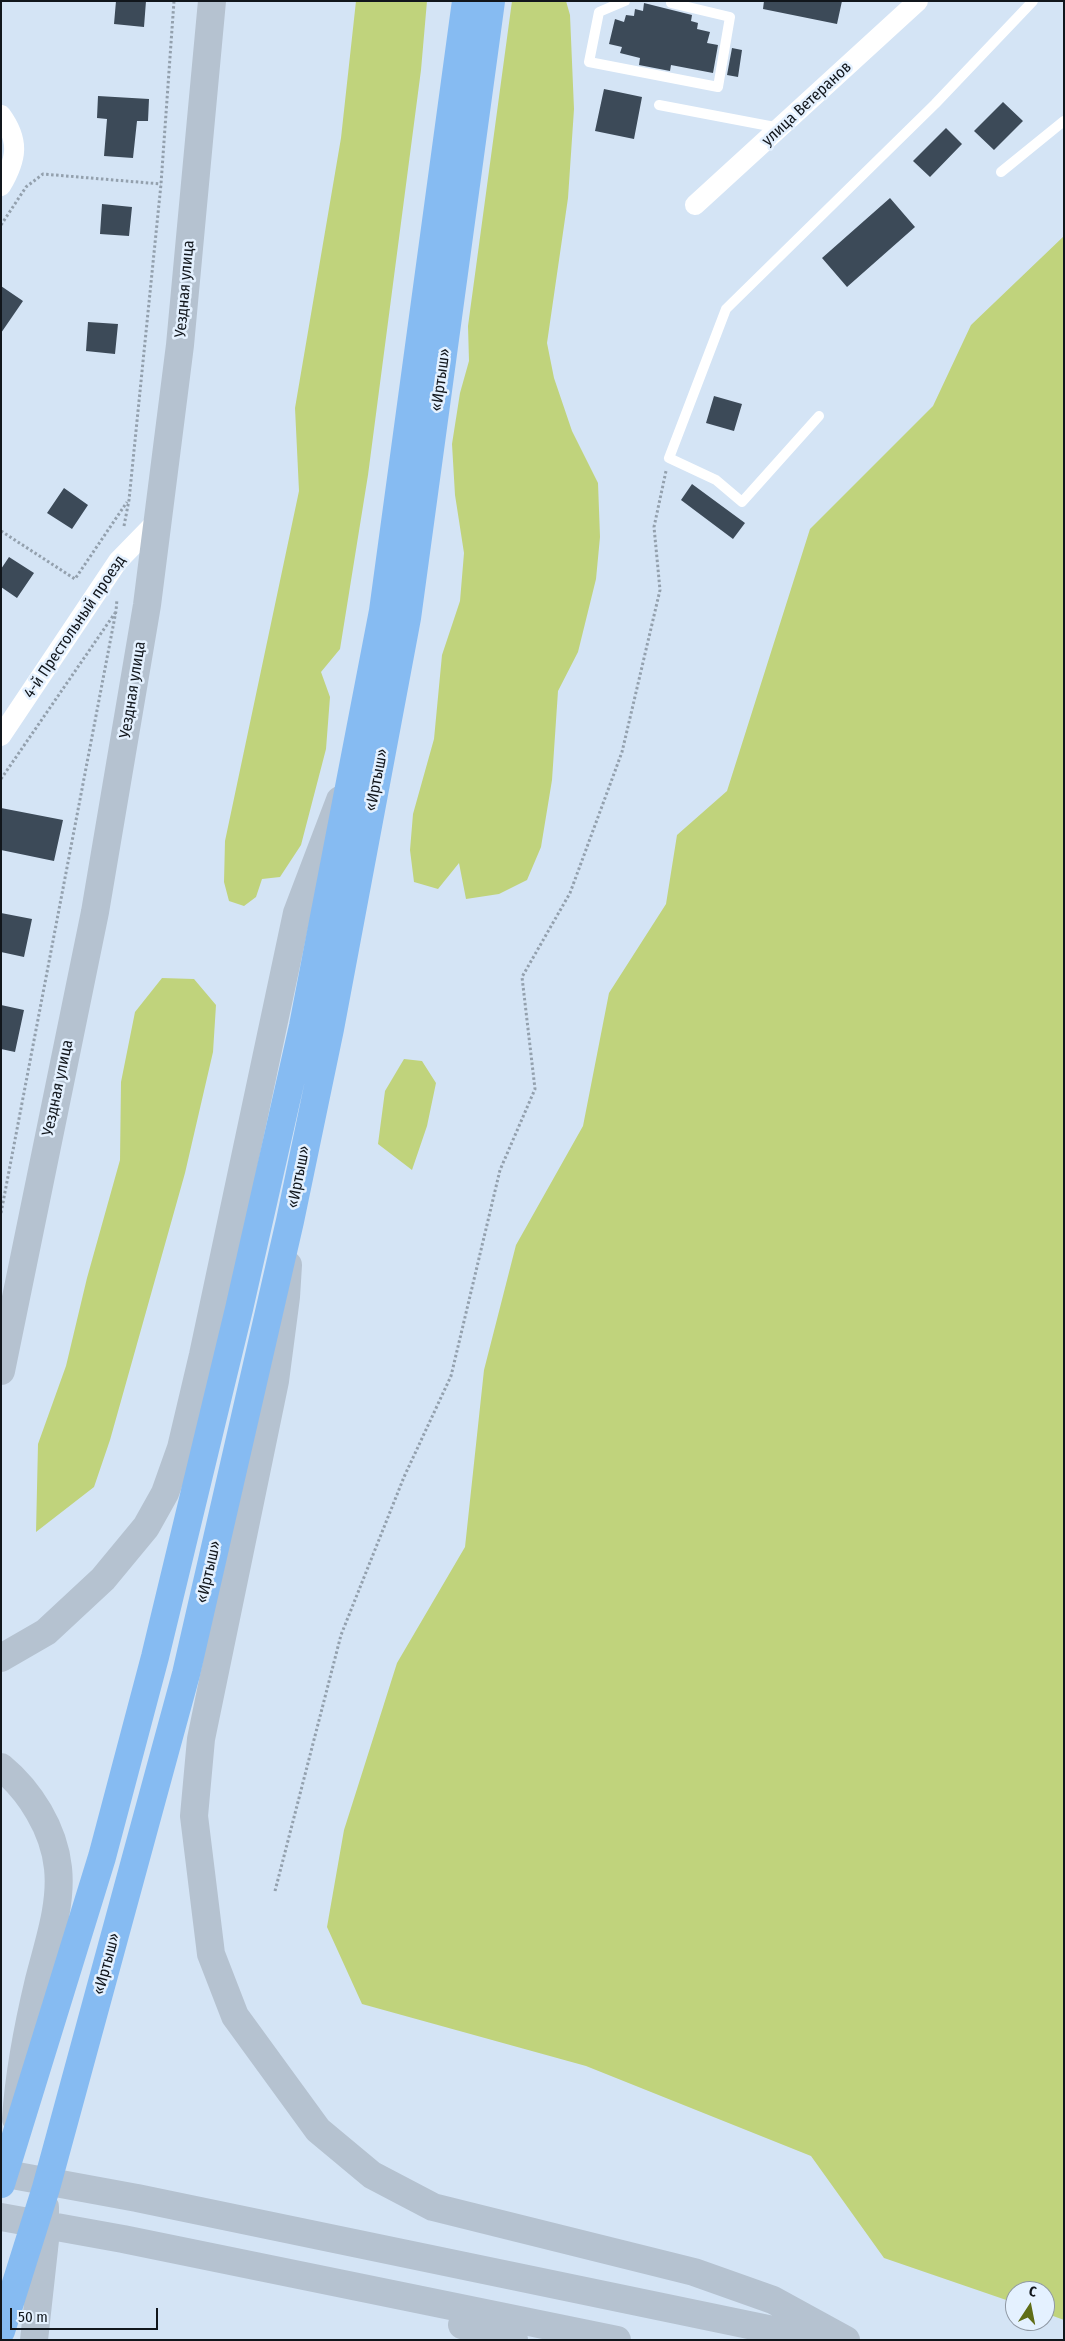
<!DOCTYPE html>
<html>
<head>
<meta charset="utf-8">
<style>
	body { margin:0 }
	#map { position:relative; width:1065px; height:2341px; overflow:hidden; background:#d4e4f5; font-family:"Fira Sans Condensed",sans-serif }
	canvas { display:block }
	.frame { position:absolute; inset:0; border:2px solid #11161c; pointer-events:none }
	.north { position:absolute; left:1005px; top:2281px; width:50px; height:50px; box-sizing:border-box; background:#e4f1ff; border:1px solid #9099a4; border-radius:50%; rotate:11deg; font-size:14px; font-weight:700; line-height:20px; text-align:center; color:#11161c }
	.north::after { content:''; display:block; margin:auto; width:18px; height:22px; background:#5f6d17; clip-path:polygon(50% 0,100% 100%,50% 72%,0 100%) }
	.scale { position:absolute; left:10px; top:2308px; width:148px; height:22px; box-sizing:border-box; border:2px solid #11161c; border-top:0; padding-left:6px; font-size:15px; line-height:18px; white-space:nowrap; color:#11161c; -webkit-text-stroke:4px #e4f1ff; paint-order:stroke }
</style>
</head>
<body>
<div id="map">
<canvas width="1065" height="2341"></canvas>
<div class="frame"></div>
<div class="north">С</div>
<div class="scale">50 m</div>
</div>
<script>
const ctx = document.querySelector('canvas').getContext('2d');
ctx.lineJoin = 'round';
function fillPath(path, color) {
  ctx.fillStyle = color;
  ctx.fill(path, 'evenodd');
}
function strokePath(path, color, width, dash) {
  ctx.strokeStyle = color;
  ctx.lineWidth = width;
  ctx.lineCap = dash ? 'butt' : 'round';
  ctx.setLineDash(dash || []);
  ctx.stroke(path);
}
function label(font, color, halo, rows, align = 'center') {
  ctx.font = font + ' "Fira Sans Condensed",sans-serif';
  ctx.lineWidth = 5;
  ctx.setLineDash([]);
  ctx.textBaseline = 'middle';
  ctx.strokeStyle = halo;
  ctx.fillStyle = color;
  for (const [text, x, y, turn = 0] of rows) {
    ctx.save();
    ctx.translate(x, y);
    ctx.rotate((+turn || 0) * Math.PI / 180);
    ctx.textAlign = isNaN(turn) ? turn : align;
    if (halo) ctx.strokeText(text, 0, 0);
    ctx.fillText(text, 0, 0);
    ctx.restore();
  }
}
const green = new Path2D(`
	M356 1H427L421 70 368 475 340 649 321 672 330 697 326 749 301 845 280 877 262 879 256 897 244 906 229 901 224 882 225 841 299 491 295 408 341 138Z
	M512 1H566L570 15 574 109 568 198 547 343 554 378 572 431 598 483 600 537 596 579 578 652 558 691 552 780 541 847 527 880 499 894 466 899 459 863 438 889 414 882 410 850 413 814 434 739 442 655 460 601 464 553 455 495 452 444 460 393 469 361 468 326Z
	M1064 236V2320L1045 2313V2291H1015V2303L884 2258 811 2156 586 2066 362 2004 327 1927 344 1830 397 1663 465 1547 484 1370 516 1245 583 1126 609 993 666 904 677 835 727 791 810 529 933 406 971 325Z
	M162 978 194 979 216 1005 213 1052 185 1173 110 1440 94 1487 36 1532 38 1444 66 1366 87 1278 120 1160 121 1082 135 1012Z
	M404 1059 422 1061 436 1083 427 1126 412 1170 378 1144 385 1091Z`);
const building = new Path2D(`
	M116 1H146L144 27 114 24Z
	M764 1H842L837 24 763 9Z
	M644 3 692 15 691 21 698 23 697 29 710 32 707 43 718 45 713 73 671 65 670 71 639 65 640 58 620 53 622 47 609 44 615 19 624 22 626 15 634 16 635 9 643 11Z
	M732 48 742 50 738 77 727 75Z
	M604 89 642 97 634 139 595 131Z
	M98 96 149 99 148 121H137L133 158 104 156 107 119 97 118Z
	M1003 102 1023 121 994 150 974 131Z
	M946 128 962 144 930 177 913 161Z
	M890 198 915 227 847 287 822 258Z
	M102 204 132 207 129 236 100 234Z
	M1 286 23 301 1 333Z
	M88 322 118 324 115 354 86 351Z
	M714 396 742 404 734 431 706 423Z
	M692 484 745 523 733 539 681 500Z
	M64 488 88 505 72 529 47 513Z
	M9 557 34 573 17 598 1 587V569Z
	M1 808 63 820 54 861 1 850Z
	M1 913 32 919 24 957 1 952Z
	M1 1005 24 1010 15 1052 1 1049Z`);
const path = new Path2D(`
	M1 225 26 187 43 174 161 184
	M124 526 129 500 161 184 174 1
	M1 531 75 579 127 502
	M1 779 115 613
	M1 1213 116 611 117 599
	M275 1891 341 1635 404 1477 451 1376 500 1170 535 1089 522 977 570 893 622 752 660 590 654 527 666 471`);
const lane = new Path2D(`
	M625 1 599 12 589 62 718 87 730 17 671 3
	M659 105 780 128
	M1001 172 1064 121
	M819 416 742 502 716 480 669 458 726 309 935 104 1033 1`);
const street = new Path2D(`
	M1 115C20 141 17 159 1 186
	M695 205 918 1
	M1 736 118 561 156 522`);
const secondary = new Path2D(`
	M288 1265 286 1297 275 1381 201 1739 194 1816 211 1954 235 2016 318 2130 372 2175 433 2207 694 2272 773 2300 846 2340
	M1 1371 95 912 147 605 180 345 212 1
	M1 1658 46 1632 103 1579 146 1527 165 1493 181 1448 203 1355 297 913 340 800
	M1 1767C30 1791 54 1829 58 1868 62 1905 48 1944 39 1980 28 2026 19 2071 16 2119
	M1 2173 137 2198 821 2340
	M1 2217 123 2239 617 2340
	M462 2325 514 2340
	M34 2340 45 2240V2207`);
const highway = new Path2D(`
	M1 2184 102 1857 155 1657 239 1309 303 1026 383 611 466 1
	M1 2331 46 2188 186 1674 290 1221 330 1029 407 618 491 1`);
const streetNames = [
	["улица Ветеранов",807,104,-43],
	["Уездная улица",185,289,-85],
	["«Иртыш»",441,380,-82],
	["4-й Престольный проезд",75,627,-56],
	["Уездная улица",133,690,-81],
	["«Иртыш»",377,780,-79],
	["Уездная улица",58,1088,-78],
	["«Иртыш»",299,1177,-79],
	["«Иртыш»",209,1572,-77],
	["«Иртыш»",107,1964,-75]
];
fillPath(green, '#c0d37c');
fillPath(building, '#3c4a58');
strokePath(path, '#93a0ad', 3, [2.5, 2.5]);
strokePath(lane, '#fff', 10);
strokePath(street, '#fff', 20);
strokePath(secondary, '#b5c2d0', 28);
strokePath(highway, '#86bbf2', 28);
label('16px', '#11161c', '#e4f1ff', streetNames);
</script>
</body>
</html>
